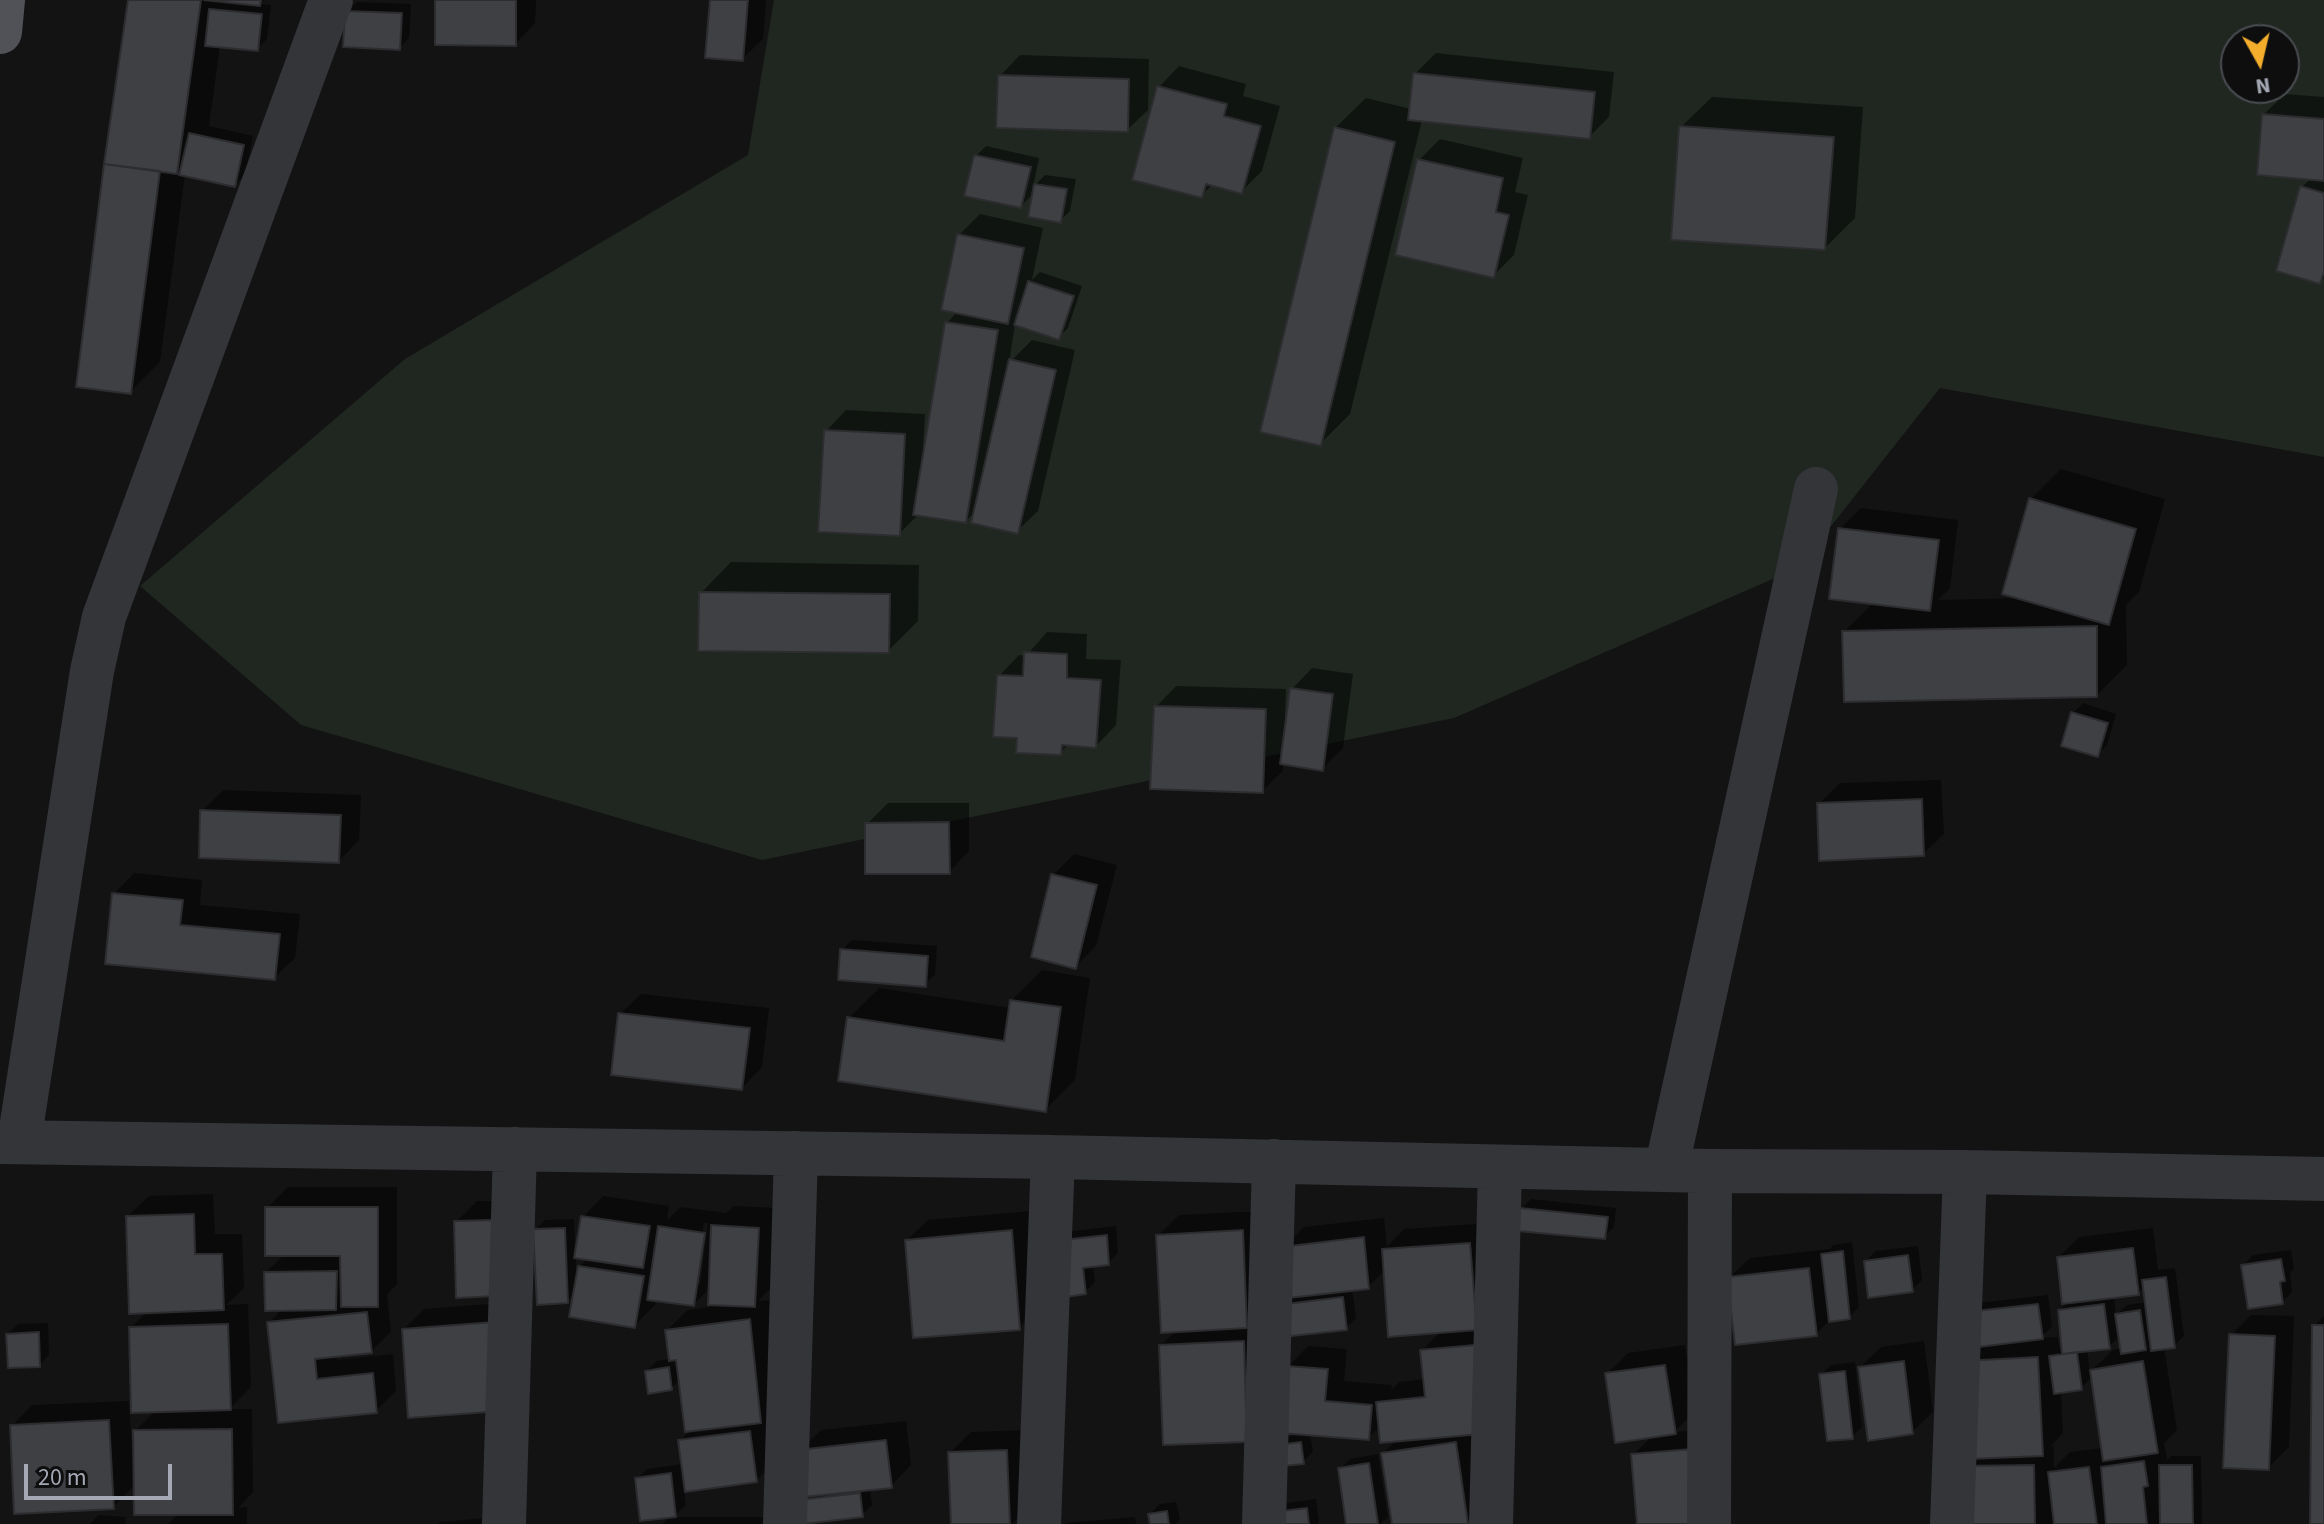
<!DOCTYPE html>
<html>
<head>
<meta charset="utf-8">
<style>
	body { margin:0 }
	#map { position:relative; width:2324px; height:1524px; overflow:hidden; background:#131314; font-family:"Source Sans 3",sans-serif }
	canvas { display:block }
	.north { position:absolute; left:2220px; top:24px; width:80px; height:80px; box-sizing:border-box; background:#0e0e0f; border:2px solid #4a4c51; border-radius:50%; rotate:172deg; font-size:22px; font-weight:700; line-height:32px; text-align:center; color:#a4a9b5 }
	.north::after { content:''; display:block; margin:auto; width:28px; height:36px; background:#f4ae2b; clip-path:polygon(50% 0,100% 100%,50% 72%,0 100%) }
	.scale { position:absolute; left:24px; top:1464px; width:148px; height:36px; box-sizing:border-box; border:4px solid #a4a9b5; border-top:0; padding-left:10px; font-size:24px; line-height:28px; white-space:nowrap; color:#a4a9b5; -webkit-text-stroke:6px #0e0e0f; paint-order:stroke }
</style>
</head>
<body>
<div id="map">
<canvas width="2324" height="1524"></canvas>
<div class="north">N</div>
<div class="scale">20 m</div>
</div>
<script>
const ctx = document.querySelector('canvas').getContext('2d');
ctx.lineJoin = 'round';
function fillPath(path, color) {
  ctx.fillStyle = color;
  ctx.fill(path, 'evenodd');
}
function strokePath(path, color, width, dash) {
  ctx.strokeStyle = color;
  ctx.lineWidth = width;
  ctx.lineCap = dash ? 'butt' : 'round';
  ctx.setLineDash(dash || []);
  ctx.stroke(path);
}
const green = new Path2D(`
	M774 0H2324V457L1940 388 1798 568 1454 718 762 860 301 725 140 586 405 359 748 155ZM2236 40H2284V88H2236Z`);
const shadow = new Path2D(`
	M131 0H264L260 4 271 5 267 39 257 49 220 45 209 126 253 136 245 175 235 185 185 174 160 362 130 392Z
	M437 0H536L535 23 515 44Z
	M712 0H766L763 39 742 59Z
	M357 2 411 4 409 38 399 48 347 12Z
	M1436 53 1614 72 1609 117 1589 137 1422 120 1350 414 1320 444 1335 128 1366 98 1411 109 1415 74Z
	M1020 55 1149 59 1148 110 1127 130 1000 76Z
	M1179 66 1246 84 1243 96 1280 106 1262 171 1241 192 1213 184 1201 196 1159 87Z
	M2285 94 2324 97V278L2320 282 2302 187 2311 178 2264 114Z
	M1712 97 1863 107 1855 218 1825 248 1681 127Z
	M1440 139 1523 158 1515 192 1528 195 1514 255 1493 276 1419 160Z
	M986 146 1039 158 1033 187 1045 175 1076 179 1070 211 1060 221 1034 193 1021 206 976 156Z
	M980 214 1043 228 1032 280 1040 272 1082 286 1068 328 1058 338 1015 324 1009 363 1032 340 1075 350 1038 511 1017 531 976 511 966 521 919 514 899 534 826 431 846 410 925 414 923 449 926 450 947 323 958 311 959 235Z
	M2061 469 2165 499 2139 592 2126 605 2127 665 2097 695 1844 632 1874 602 1840 529 1861 508 1958 520 1950 588 1938 600 2020 598 2031 499Z
	M731 562 919 565 918 621 888 651 701 593Z
	M1047 632 1087 634 1086 659 1121 660 1116 725 1096 746 1069 744 1060 753 1019 737 999 676 1019 655 1026 656Z
	M1312 668 1353 674 1343 748 1322 769 1283 763V771L1262 791 1156 707 1176 686 1286 689 1285 718H1288L1292 689Z
	M2083 703 2116 714 2107 745 2097 755 2073 713Z
	M1941 780 1944 834 1923 854 1819 804 1840 783Z
	M223 790 361 795 359 840 339 861 202 811Z
	M888 803H969V851L949 872 867 824Z
	M1074 854 1117 865 1096 946 1075 967 1053 875Z
	M134 873 202 880 200 905 300 914 295 958 274 978 114 894Z
	M852 940 937 946 935 975 925 984 842 950Z
	M1042 970 1090 978 1075 1080 1045 1110 849 1018 879 988 1011 1008 1012 1000Z
	M641 994 769 1008 762 1067 742 1088 620 1014Z
	M288 1187H397V1284L387 1295 391 1331 371 1352 336 1355 337 1360 393 1354 396 1391 376 1411 280 1421 269 1323 283 1308 266 1272 285 1254 267 1208Z
	M213 1194 215 1234H242L244 1288 226 1305 248 1304 251 1387 229 1409H252L253 1492 238 1508 247 1507V1524H168L179 1513 136 1484 113 1507 12 1426 32 1405 129 1401 132 1450H135V1431L156 1410 131 1328 147 1311 128 1216 149 1196Z
	M603 1196 669 1206 667 1220 681 1207 726 1213 734 1206 779 1208 775 1284 758 1301 770 1300 781 1401 776 1460 756 1481 684 1490 686 1505 673 1517H767V1524H662L671 1516 637 1479 647 1469 683 1464 680 1441 692 1429 681 1379 671 1388 647 1371 657 1361 671 1359 667 1330 688 1310 710 1307V1288L694 1304 656 1299 655 1305 634 1326 575 1293 567 1301 535 1230 545 1220 574 1219 575 1250 583 1217ZM704 1223H708L700 1284H696ZM576 1256 588 1258 576 1270Z
	M1531 1199 1616 1208 1614 1227 1604 1237 1521 1209Z
	M477 1201H514L516 1274 456 1222Z
	M1031 1211 1039 1307 1019 1328 907 1240 928 1220Z
	M1262 1211 1267 1419 1161 1345 1177 1330 1158 1236 1179 1215Z
	M1384 1218 1387 1247 1404 1229 1490 1223 1473 1524H1394L1383 1453 1398 1439 1380 1426 1368 1438 1310 1433 1313 1452 1303 1462 1280 1446 1290 1436 1299 1434 1288 1367 1308 1346 1347 1349 1344 1381 1392 1385 1391 1390 1399 1382 1425 1379 1422 1351 1442 1330 1385 1270 1368 1287 1352 1289 1356 1318 1346 1328 1284 1335V1248L1304 1227Z
	M1116 1226 1118 1253 1108 1263 1093 1264 1095 1282 1085 1292 1065 1232Z
	M2153 1228 2158 1270 2175 1268 2184 1336 2174 1346 2164 1347 2177 1430 2164 1443 2167 1460 2171 1456H2201L2202 1524H1961L1978 1303 2048 1295 2052 1327 2040 1338 2058 1337 2059 1347H2063L2060 1310 2069 1301 2059 1257 2079 1237ZM2145 1286 2147 1302 2127 1305 2116 1315 2114 1296 2138 1293ZM2120 1336 2122 1348 2113 1350 2090 1372 2087 1349 2109 1347ZM2093 1376 2103 1448 2070 1452 2054 1468V1446H2051L2063 1433 2061 1391 2081 1388Z
	M1852 1242 1859 1307 1849 1317 1830 1320 1816 1334 1729 1278 1750 1258 1830 1249 1833 1245Z
	M1918 1246 1922 1280 1912 1290 1866 1261 1876 1251Z
	M2291 1250 2294 1269 2290 1273 2292 1292 2282 1302 2244 1265 2253 1255Z
	M515 1302 521 1388 404 1329 424 1309Z
	M2251 1315 2294 1316 2289 1447 2269 1467 2231 1335Z
	M2324 1316V1524L2314 1326Z
	M48 1323 49 1355 39 1365 8 1334 18 1324Z
	M1924 1341 1933 1412 1912 1432 1860 1367 1881 1347Z
	M1685 1345 1695 1411 1674 1432 1713 1429 1639 1524 1633 1455 1653 1435 1607 1374 1628 1353Z
	M1855 1362 1862 1427 1852 1437 1821 1375 1831 1365Z
	M906 1421 911 1465 891 1486 870 1488 872 1505 862 1515 804 1523 800 1451 821 1430Z
	M1027 1430 1030 1506 1012 1524H953L950 1453 971 1432Z
	M1378 1454 1388 1517 1380 1524H1348L1340 1469 1350 1459Z
	M1316 1499 1319 1522 1317 1524H1277L1286 1503Z
	M1176 1502 1180 1519 1175 1524H1152L1150 1514 1160 1504Z
	M98 1515 126 1517 125 1524H90Z
	M1135 1517 1136 1524H1065L1066 1523Z
	M487 1518V1524H438L440 1522Z`);
const building = new Path2D(`
	M128 0H201L177 174 104 164Z
	M204 0H261L260 6Z
	M435 0H516V46L435 45Z
	M710 0H748L743 61 705 58Z
	M209 9 262 14 258 51 205 46Z
	M345 11 402 13 400 50 343 47Z
	M1413 73 1595 92 1590 139 1408 120Z
	M998 75 1129 79 1128 132 996 128Z
	M1157 86 1227 104 1224 116 1261 126 1242 194 1206 184 1202 198 1132 180Z
	M2262 114 2324 119V181L2257 175Z
	M1679 126 1834 137 1825 250 1671 240Z
	M1334 127 1395 142 1321 446 1260 432Z
	M189 133 244 145 235 187 179 175Z
	M974 155 1031 167 1021 208 964 196Z
	M1417 159 1503 178 1496 212 1509 215 1494 278 1395 255Z
	M104 164 160 171 131 394 76 387Z
	M1034 184 1067 189 1061 223 1028 217Z
	M2300 186 2324 193V272L2320 284 2276 271Z
	M957 234 1024 248 1008 324 941 310Z
	M1028 281 1074 296 1059 340 1014 325Z
	M945 322 998 330 966 523 913 515Z
	M1009 359 1056 370 1018 534 971 523Z
	M824 430 905 434 900 536 818 532Z
	M2029 498 2136 529 2109 625 2002 594Z
	M1838 528 1939 540 1930 611 1829 599Z
	M699 592 890 594 889 653 698 651Z
	M2097 626V697L1844 702 1842 631Z
	M1024 652 1067 654V678L1101 680 1096 748 1062 745 1061 755 1016 753 1017 738 993 737 997 675 1023 676Z
	M1290 688 1333 694 1323 771 1280 764Z
	M1154 706 1266 709 1263 793 1150 789Z
	M2071 712 2108 723 2098 757 2061 746Z
	M1922 799 1924 856 1819 861 1817 803Z
	M200 810 341 815 339 863 199 858Z
	M949 822 950 874H865V823Z
	M1051 874 1097 885 1076 969 1031 957Z
	M112 893 183 900 180 925 280 934 275 980 105 964Z
	M840 949 928 956 926 987 838 980Z
	M1010 1000 1061 1007 1046 1112 838 1081 847 1017 1004 1041Z
	M618 1013 750 1028 742 1090 611 1075Z
	M265 1207H378V1307H341L340 1256H265Z
	M1520 1208 1608 1217 1605 1239 1517 1231Z
	M194 1214 195 1254H222L224 1310 129 1314 126 1216Z
	M581 1216 650 1226 643 1268 574 1258Z
	M495 1220 496 1296 456 1298 454 1221Z
	M711 1225 759 1228 755 1307 708 1305Z
	M658 1226 705 1233 694 1306 647 1300Z
	M565 1228 568 1303 537 1305 533 1229Z
	M1012 1230 1020 1330 913 1338 905 1240Z
	M1243 1230 1247 1328 1161 1333 1156 1235Z
	M1107 1235 1109 1265 1083 1268 1086 1294 1059 1298 1053 1241Z
	M1364 1237 1369 1289 1288 1298 1282 1247Z
	M1470 1243 1477 1330 1388 1337 1382 1249Z
	M2133 1248 2139 1295 2062 1304 2057 1257Z
	M1843 1251 1850 1319 1829 1322 1821 1254Z
	M1908 1255 1913 1292 1868 1298 1864 1261Z
	M2281 1259 2285 1281 2280 1282 2283 1304 2248 1309 2241 1265Z
	M578 1266 644 1276 635 1328 569 1317Z
	M1809 1268 1817 1336 1735 1345 1727 1277Z
	M337 1271 336 1310 265 1311 264 1272Z
	M2166 1277 2175 1348 2151 1351 2142 1280Z
	M1343 1297 1347 1330 1282 1337 1278 1305Z
	M2038 1304 2043 1339 1970 1348 1966 1312Z
	M2104 1304 2110 1349 2062 1354 2058 1310Z
	M2140 1310 2146 1350 2121 1354 2115 1314Z
	M367 1312 372 1353 315 1359 317 1379 373 1373 377 1413 278 1423 267 1322Z
	M750 1319 761 1423 685 1432 676 1360 669 1361 665 1330Z
	M495 1322 501 1411 408 1418 402 1329Z
	M228 1324 231 1410 131 1413 129 1327Z
	M2312 1325H2324V1524H2310Z
	M39 1332 40 1367 8 1368 6 1334Z
	M2229 1334 2275 1336 2269 1470 2223 1468Z
	M1244 1341 1247 1442 1163 1445 1159 1345Z
	M1475 1345 1481 1434 1380 1443 1376 1402 1425 1397 1420 1350Z
	M2077 1352 2082 1390 2054 1394 2049 1356Z
	M2038 1357 2043 1456 1968 1459 1963 1361Z
	M1904 1361 1913 1434 1868 1441 1858 1367Z
	M2143 1361 2158 1453 2103 1461 2090 1370Z
	M1665 1365 1676 1434 1615 1443 1605 1373Z
	M1286 1366 1328 1369 1325 1401 1372 1405 1369 1440 1280 1433Z
	M669 1367 672 1390 648 1394 645 1371Z
	M1845 1371 1853 1439 1827 1441 1819 1374Z
	M109 1420 114 1509 14 1514 10 1425Z
	M232 1429 233 1515H134L133 1430Z
	M750 1431 757 1482 685 1492 678 1440Z
	M886 1440 892 1488 803 1497 798 1450Z
	M1301 1442 1304 1464 1281 1466 1278 1445Z
	M1456 1442 1468 1524H1392L1381 1453Z
	M1693 1449 1700 1524H1637L1631 1454Z
	M1007 1450 1010 1524H951L948 1452Z
	M2144 1461 2148 1486 2143 1487 2147 1524H2106L2101 1467Z
	M1369 1463 1378 1524H1346L1338 1468Z
	M2034 1465 2035 1524H1959V1466Z
	M2159 1465H2192L2193 1524H2160Z
	M2089 1467 2097 1524H2054L2048 1472Z
	M671 1473 676 1517 640 1521 635 1478Z
	M860 1493 863 1517 803 1524 799 1500Z
	M1307 1508 1309 1524H1275L1274 1512Z
	M1167 1511 1169 1524H1150L1148 1514Z`);
const street = new Path2D(`
	M0 1142 1053 1157 1710 1171 1965 1172 2324 1179
	M19 1142 92 671 104 617 331 0
	M1666 1170 1816 489
	M504 1524 515 1149
	M785 1524 796 1153
	M1039 1524 1053 1157
	M1264 1524 1274 1161
	M1491 1524 1500 1167
	M1709 1524 1710 1171
	M1952 1524 1965 1172`);
const primary = new Path2D(`
	M0 32 3 0`);
fillPath(green, '#1f2720');
fillPath(shadow, '#0007');
fillPath(building, '#3f4044');
strokePath(building, '#2d2d30', 2);
strokePath(street, '#343539', 44);
strokePath(primary, '#505258', 44);
</script>
</body>
</html>
